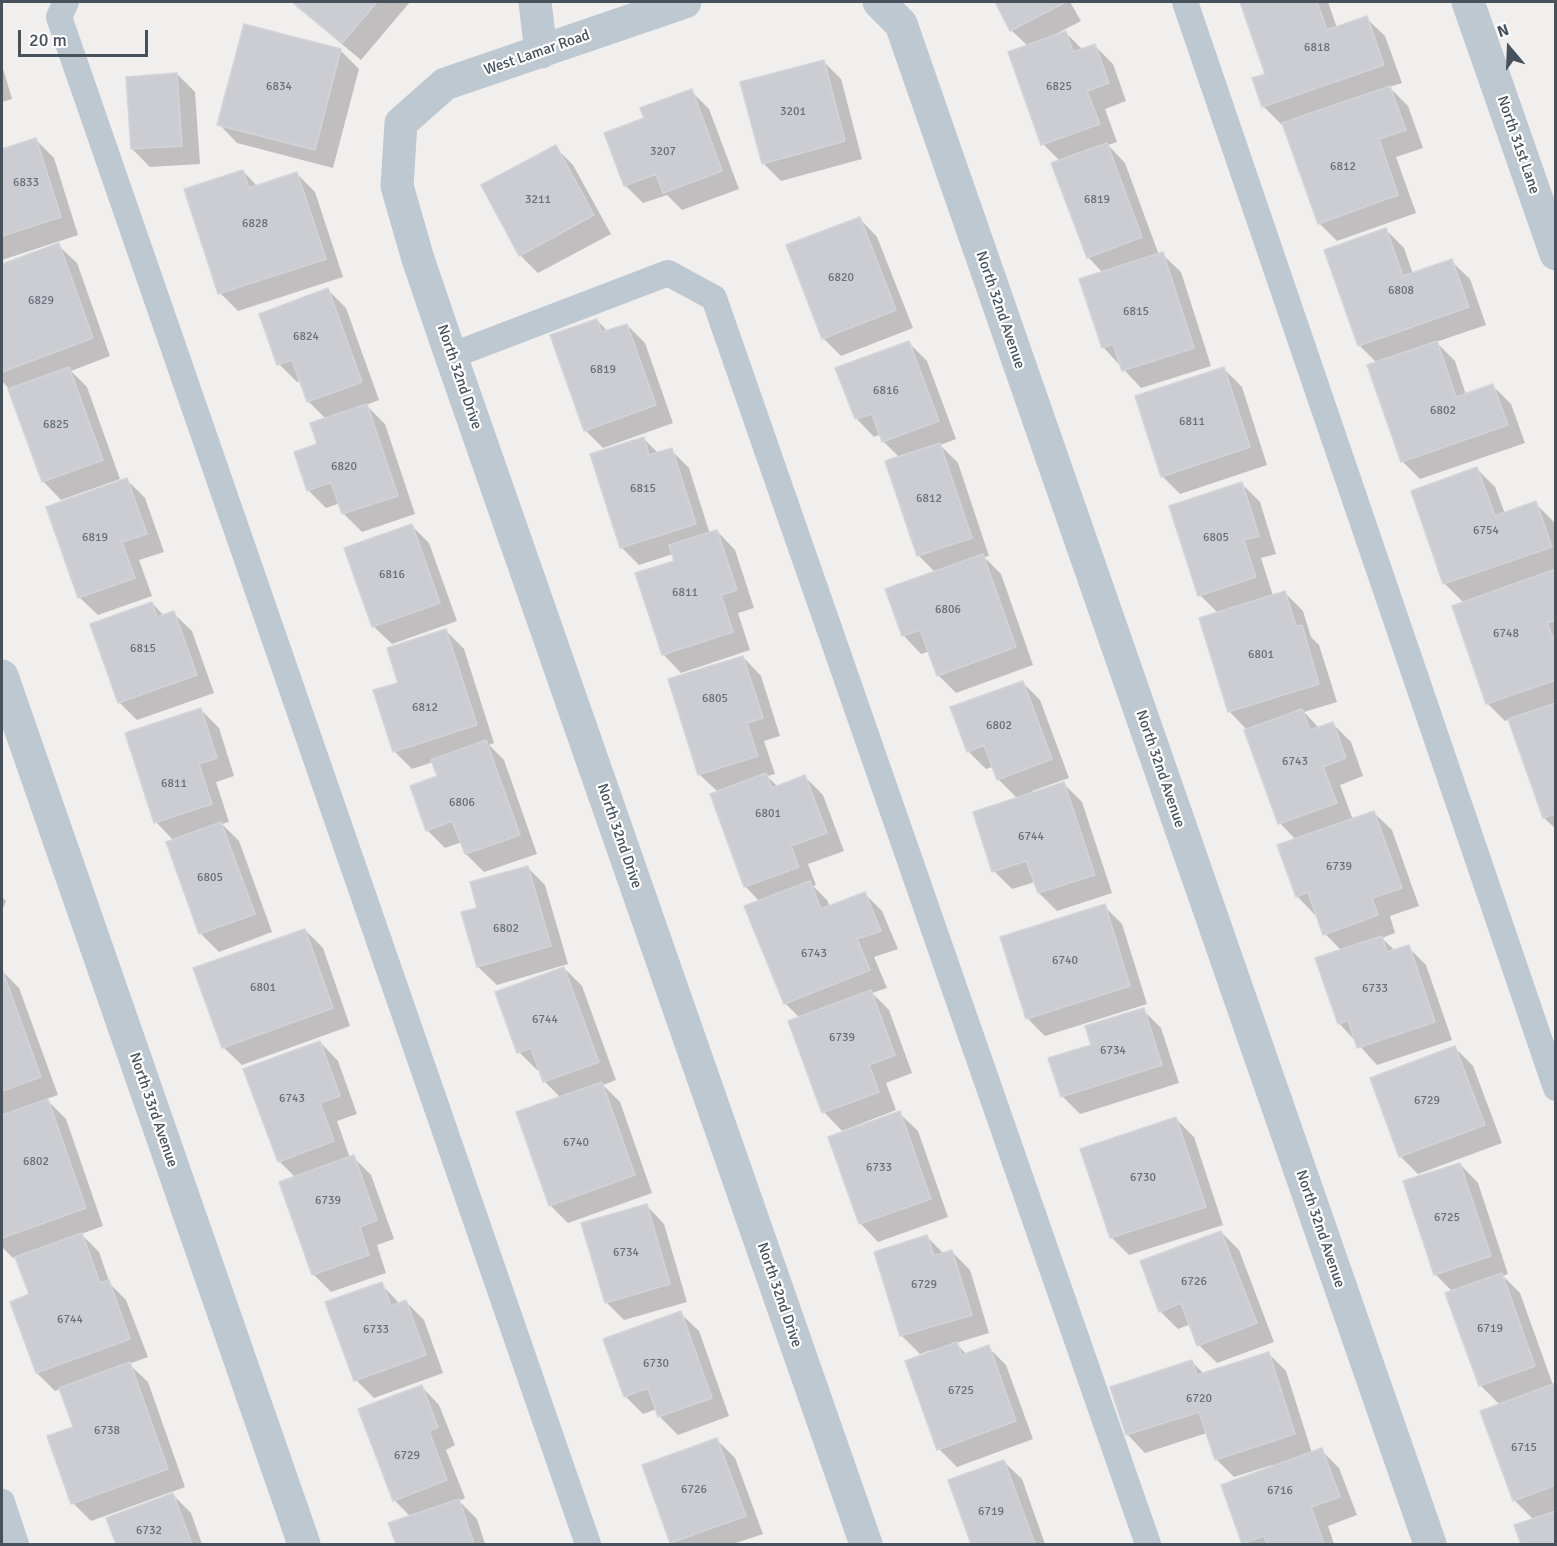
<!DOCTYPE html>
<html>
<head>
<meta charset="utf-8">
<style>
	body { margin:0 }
	#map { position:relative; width:1557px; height:1546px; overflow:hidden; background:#f1eeee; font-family:Signika,sans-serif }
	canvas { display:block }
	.frame { position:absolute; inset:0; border:3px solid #46515c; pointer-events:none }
	.north { position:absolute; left:1479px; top:18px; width:60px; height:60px; -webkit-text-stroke:4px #fff; paint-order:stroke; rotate:341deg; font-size:16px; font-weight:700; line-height:24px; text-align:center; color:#46515c }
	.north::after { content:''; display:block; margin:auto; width:21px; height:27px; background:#46515c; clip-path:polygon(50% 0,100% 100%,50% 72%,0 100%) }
	.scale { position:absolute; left:18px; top:30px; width:130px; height:27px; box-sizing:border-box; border:3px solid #46515c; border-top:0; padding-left:8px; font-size:18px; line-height:21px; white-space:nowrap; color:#46515c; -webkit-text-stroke:4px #fff; paint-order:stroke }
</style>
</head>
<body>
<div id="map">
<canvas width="1557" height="1546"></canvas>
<div class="frame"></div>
<div class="north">N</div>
<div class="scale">20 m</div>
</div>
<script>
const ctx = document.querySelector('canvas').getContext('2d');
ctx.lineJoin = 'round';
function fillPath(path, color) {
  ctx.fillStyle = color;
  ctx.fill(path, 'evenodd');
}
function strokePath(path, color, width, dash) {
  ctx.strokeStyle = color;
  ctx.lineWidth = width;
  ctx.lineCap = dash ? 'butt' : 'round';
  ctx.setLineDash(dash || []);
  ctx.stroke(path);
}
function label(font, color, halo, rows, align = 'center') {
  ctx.font = font + ' Signika,sans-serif';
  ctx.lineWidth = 4.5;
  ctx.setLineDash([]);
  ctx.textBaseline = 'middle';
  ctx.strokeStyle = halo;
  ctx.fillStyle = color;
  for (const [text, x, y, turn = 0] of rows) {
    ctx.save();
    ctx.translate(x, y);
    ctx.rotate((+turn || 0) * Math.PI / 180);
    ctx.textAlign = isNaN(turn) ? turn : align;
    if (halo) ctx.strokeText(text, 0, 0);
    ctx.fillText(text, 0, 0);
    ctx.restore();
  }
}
const shadow = new Path2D(`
	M291 2H410L361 60Z
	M997 2H1070L1081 21 1054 35 1055 37 1066 33 1083 50 1095 46 1113 64 1126 101 1105 109 1117 142 1108 145 1125 163 1159 255 1162 254 1181 272 1211 366 1141 388 1103 347V273L1088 257 1060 161 1043 144 1028 46 1011 30Z
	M1242 2H1328L1337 28 1366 18 1385 36 1402 83 1389 87 1408 106 1423 148 1396 157 1416 213 1337 241 1319 223 1284 124 1282 125 1263 106 1267 75Z
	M245 25 341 51 359 69 333 168 237 143 219 124Z
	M823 61 841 79 862 159 781 181 763 163Z
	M2 65 12 99 2 102Z
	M177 74 195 92 200 164 150 167 132 149Z
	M691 91 709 109 739 189 682 210 667 195 643 203 625 185 646 119Z
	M36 140 54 158 78 235 2 260V151Z
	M555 147 573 165 611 234 538 273 520 255Z
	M243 171 257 186 297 174 315 192 343 277 238 311 220 293Z
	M859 218 877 237 913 328 841 356 823 338Z
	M1386 230 1404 248 1413 274 1451 261 1470 279 1486 325 1436 342 1455 361 1466 395 1492 385 1511 404 1525 443 1420 479 1402 461 1377 363 1359 345Z
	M58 245 77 263 110 356 71 371 87 387 120 479 61 500 43 481 10 390 2 381V266Z
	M328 290 346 308 379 400 366 405 385 424 415 514 362 532 344 514 340 503 326 508 308 490 326 419 308 401 301 381 297 382 279 364Z
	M597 320 608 332 627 325 645 343 673 423 603 448 585 430Z
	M909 343 927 361 956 439 940 445 958 463 989 556 984 557 1001 574 1033 665 956 693 938 675 930 651 921 654 903 635 936 573 918 555 900 458 883 441 881 434 874 437 856 418Z
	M1224 369 1242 387 1267 465 1180 494 1162 476Z
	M643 438 659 454 671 450 689 468 710 534 717 531 735 550 754 608 738 613 750 650 681 673 663 654 676 562 673 554 639 565 621 547Z
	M1477 469 1495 487 1505 514 1535 503 1553 521 1556 526V829L1544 818 1510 719 1505 721 1487 703 1464 603 1444 583Z
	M127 480 145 498 164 552 139 560 152 596 98 615 79 597Z
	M1242 484 1260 502 1276 554 1261 558 1273 596 1285 593 1303 611 1311 637 1319 645 1337 702 1304 712 1319 728 1333 724 1351 742 1363 776 1340 785 1353 820 1373 812 1392 830 1419 906 1390 916 1395 933 1382 938 1395 951 1408 947 1426 965 1452 1040 1377 1065 1339 1023 1342 951 1325 934 1317 914 1315 915 1297 896 1296 840 1280 823 1246 730H1247L1229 711 1218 613 1200 595Z
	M411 525 429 543 457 621 392 644 373 626Z
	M152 603 164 616 173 613 192 631 214 693 137 720 119 702Z
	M446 631 464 649 494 743 489 745 504 760 537 854 484 872 466 854 462 842 445 848 427 830 439 777 433 762 412 769 394 751 400 684Z
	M743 657 761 676 780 736 764 741 775 774 767 776 778 787 805 777 823 795 844 851 808 864 816 885 813 886 827 900 830 907 864 893 882 911 898 949 874 957 887 988 872 993 889 1010 912 1073 886 1083 896 1110 842 1131 824 1112 790 1022 800 1018 785 1003 760 902 745 886 718 792 699 774Z
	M1022 682 1040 700 1069 778 1032 791 1033 794 1064 784 1082 802 1112 893 1057 911 1039 893 1035 882 1012 889 994 871 1018 799 998 779 993 767 986 769 968 751Z
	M201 710 219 728 234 776 216 782 229 822 222 824 239 841 272 932 219 952 200 933 174 841 156 822Z
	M527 867 545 885 568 964 497 985 478 967 463 913 479 909Z
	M2 897 6 901 2 911Z
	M1104 906 1122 924 1147 1004 1045 1036 1027 1018Z
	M305 930 323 948 350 1026 242 1065 223 1047Z
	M564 968 582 986 616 1080 603 1085 620 1102 652 1193 568 1223 550 1205 561 1098 544 1081 540 1069 537 1070 519 1052Z
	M2 971 19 988 58 1095 46 1099 66 1119 103 1226 81 1234 99 1252 110 1284 126 1300 148 1357 129 1364 148 1382 185 1487 91 1521 73 1503 74 1428 60 1389 55 1391 37 1373 31 1295 17 1257 13 1258 2 1247Z
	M1143 1010 1161 1028 1179 1083 1080 1114 1062 1096 1093 1046Z
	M320 1042 338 1061 357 1114 337 1121 350 1158 353 1157 371 1175 394 1239 377 1245 386 1273 331 1292 313 1274 295 1177 279 1161Z
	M1455 1048 1473 1066 1502 1143 1418 1174 1400 1156Z
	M899 1113 918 1131 948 1217 878 1242 860 1223Z
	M1176 1119 1194 1137 1223 1225 1129 1255 1111 1237Z
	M1460 1164 1478 1183 1508 1274 1503 1276 1520 1293 1553 1385 1556 1384V1544H1522L1516 1526 1534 1520 1514 1500 1500 1405 1480 1385 1453 1292 1435 1274Z
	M646 1205 664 1224 687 1302 624 1320 606 1302Z
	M1221 1232 1239 1250 1274 1342 1217 1363 1199 1345 1191 1324 1178 1329 1160 1311Z
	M927 1237 944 1254 952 1252 970 1270 989 1333 956 1343 967 1355 988 1347 1006 1365 1033 1439 957 1467 939 1449 931 1350 920 1354 902 1336 876 1253Z
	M381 1284 400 1304 406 1302 424 1320 443 1373 374 1398 356 1380Z
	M680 1313 699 1331 729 1416 678 1435 660 1417 657 1409 643 1414 625 1396Z
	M1268 1353 1286 1371 1312 1453 1321 1450 1339 1468 1357 1515 1328 1526 1334 1544H1244L1222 1486 1273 1467 1272 1465 1234 1477 1216 1459 1207 1433 1145 1453 1127 1434 1192 1362 1204 1374Z
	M421 1386 439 1405 455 1445 446 1450 465 1498 459 1501 477 1519 485 1544H397L390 1524 411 1517 394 1500Z
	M717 1440 735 1458 763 1534 733 1544H673L671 1542Z
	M1003 1461 1022 1479 1045 1544H973L950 1481Z
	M173 1495 191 1513 202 1544H118L108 1519Z`);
const building = new Path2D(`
	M292 2H377L342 43Z
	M995 2H1063L1064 3 1010 31Z
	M1240 2H1317L1327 30 1367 16 1384 65 1262 107 1252 78 1265 74Z
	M244 24 341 49 315 150 217 125Z
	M1066 31 1073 52 1095 44 1109 83 1087 91 1100 124 1041 145 1008 52Z
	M824 60 845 141 762 164 740 82Z
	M177 73 182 146 131 149 126 77Z
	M1390 86 1406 130 1379 139 1398 195 1318 224 1282 123Z
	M692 89 722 171 663 193 656 174 624 186 604 133 644 118 640 108Z
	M36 138 61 217 2 236V149Z
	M1107 143 1142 237 1087 258 1051 163Z
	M556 145 594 215 519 256 481 185Z
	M243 170 249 188 297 172 326 259 218 294 184 189Z
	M860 217 896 310 822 339 786 245Z
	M1386 228 1403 276 1452 259 1469 307 1358 346 1324 250Z
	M59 243 93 338 2 372V264Z
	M1163 252 1194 348 1122 371 1113 344 1102 348 1079 279Z
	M328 288 362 382 307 402 292 360 277 365 259 314Z
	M597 319 602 332 627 324 656 405 584 431 550 335Z
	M909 341 939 421 882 442 872 414 855 419 835 368Z
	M1437 341 1456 397 1493 384 1508 425 1401 462 1367 365Z
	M69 367 103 460 42 482 8 389Z
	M1224 367 1250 447 1161 477 1135 396Z
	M367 404 398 496 342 514 331 482 307 491 294 452 317 444 310 423Z
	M644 437 649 455 672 448 696 524 620 548 590 454Z
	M940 443 972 538 917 556 885 461Z
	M1477 467 1495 516 1536 501 1552 547 1443 584 1411 491Z
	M127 478 147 534 122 542 135 578 78 598 46 507Z
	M1242 482 1259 536 1244 540 1256 577 1198 596 1169 506Z
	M412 524 440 603 372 627 344 548Z
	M717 530 737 590 721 595 733 632 662 655 635 573 674 561 669 545Z
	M983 554 1016 647 937 676 920 630 902 636 885 589Z
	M1556 569V620L1547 623 1556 645V680L1486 704 1452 606Z
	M1285 591 1296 626 1302 625 1319 684 1228 712 1199 618Z
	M152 602 157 617 174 611 197 675 118 703 90 624Z
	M446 629 477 725 393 752 373 690 398 683 387 648Z
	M743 656 763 718 747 723 758 756 698 775 668 679Z
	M1023 681 1052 759 997 780 984 745 967 752 950 707Z
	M1556 703V814L1543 818 1508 719Z
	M201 708 217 758 199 764 212 804 154 823 125 733Z
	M1302 709 1310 730 1333 722 1346 758 1323 767 1337 803 1278 824 1244 730Z
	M486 740 520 835 465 854 452 821 426 831 410 786 437 776 431 760Z
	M766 773 772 788 805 775 827 833 791 846 799 867 744 887 710 794Z
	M1064 782 1095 875 1038 893 1026 861 992 872 973 812Z
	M1374 811 1402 888 1372 898 1378 915 1323 935 1308 892 1296 897 1277 845Z
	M221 822 255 914 199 934 166 842Z
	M528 866 551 946 477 967 461 912 477 908 470 882Z
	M810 881 821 909 865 892 881 931 857 939 870 970 784 1004 744 906Z
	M1105 904 1130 986 1026 1019 1000 937Z
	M305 929 333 1008 222 1048 193 968Z
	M1382 936 1387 952 1409 945 1435 1022 1357 1048 1348 1020 1338 1024 1315 958Z
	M564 967 599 1062 543 1082 531 1048 517 1053 495 992Z
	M2 969 41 1077 2 1091Z
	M871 990 895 1055 869 1065 879 1092 822 1113 788 1021Z
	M1144 1008 1162 1065 1061 1097 1048 1058 1091 1045 1085 1026Z
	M320 1041 340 1096 320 1103 334 1141 278 1162 243 1069Z
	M1455 1046 1485 1125 1399 1157 1370 1078Z
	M602 1082 635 1175 549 1206 516 1112Z
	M48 1099 86 1208 2 1238V1115Z
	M900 1111 931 1199 859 1224 828 1137Z
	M1176 1117 1206 1207 1110 1238 1080 1149Z
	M354 1155 377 1220 360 1227 369 1255 312 1275 279 1182Z
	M1460 1163 1491 1256 1434 1275 1403 1181Z
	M647 1204 670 1284 605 1303 581 1223Z
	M1221 1231 1257 1323 1197 1346 1181 1303 1159 1312 1140 1261Z
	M82 1233 100 1283 109 1280 130 1339 36 1373 10 1302 29 1294 15 1257Z
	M927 1235 934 1256 952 1250 972 1315 900 1336 874 1252Z
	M1502 1273 1535 1366 1479 1386 1445 1293Z
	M382 1282 391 1306 406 1300 426 1355 354 1381 325 1302Z
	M681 1311 712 1398 658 1417 648 1388 624 1397 603 1339Z
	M957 1342 962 1355 989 1345 1016 1421 937 1450 905 1361Z
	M1269 1352 1295 1434 1215 1460 1199 1412 1126 1435 1110 1387 1192 1360 1197 1375Z
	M130 1362 168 1469 71 1504 47 1436 73 1427 59 1388Z
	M1556 1383V1485L1513 1501 1480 1411Z
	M422 1385 438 1427 429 1431 447 1480 393 1501 358 1409Z
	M717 1438 746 1516 670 1543 642 1465Z
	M1322 1448 1340 1497 1311 1507 1324 1544H1267L1264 1536 1242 1544 1221 1485Z
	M1004 1460 1035 1544H971L948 1480Z
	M173 1493 192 1544H116L106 1518Z
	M459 1499 474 1544H396L388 1523Z
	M1556 1511V1544H1521L1514 1525Z`);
const service = new Path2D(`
	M66 2 59 17 588 1544
	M1185 2 1556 1088
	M451 356 668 273 714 298 1148 1544
	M2 1502 16 1544`);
const minor = new Path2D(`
	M535 2 541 52
	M685 2 445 84 401 123 397 186 418 259 451 356 866 1544
	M879 2 901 24 1430 1544
	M1468 2 1556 254
	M2 676 304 1544`);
const numberNames = [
	["6818",1317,48],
	["6834",279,87],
	["6825",1059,87],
	["3201",793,112],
	["3207",663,152],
	["6812",1343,167],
	["6833",26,183],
	["3211",538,200],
	["6819",1097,200],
	["6828",255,224],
	["6820",841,278],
	["6808",1401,291],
	["6829",41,301],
	["6815",1136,312],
	["6824",306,337],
	["6819",603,370],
	["6816",886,391],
	["6802",1443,411],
	["6811",1192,422],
	["6825",56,425],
	["6820",344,467],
	["6815",643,489],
	["6812",929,499],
	["6754",1486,531],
	["6819",95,538],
	["6805",1216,538],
	["6816",392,575],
	["6811",685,593],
	["6806",948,610],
	["6748",1506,634],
	["6815",143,649],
	["6801",1261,655],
	["6805",715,699],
	["6812",425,708],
	["6802",999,726],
	["6743",1295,762],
	["6811",174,784],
	["6806",462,803],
	["6801",768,814],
	["6744",1031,837],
	["6739",1339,867],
	["6805",210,878],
	["6802",506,929],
	["6743",814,954],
	["6740",1065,961],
	["6801",263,988],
	["6733",1375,989],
	["6744",545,1020],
	["6739",842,1038],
	["6734",1113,1051],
	["6743",292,1099],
	["6729",1427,1101],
	["6740",576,1143],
	["6802",36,1162],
	["6733",879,1168],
	["6730",1143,1178],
	["6739",328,1201],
	["6725",1447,1218],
	["6734",626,1253],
	["6726",1194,1282],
	["6729",924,1285],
	["6744",70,1320],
	["6719",1490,1329],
	["6733",376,1330],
	["6730",656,1364],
	["6725",961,1391],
	["6720",1199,1399],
	["6738",107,1431],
	["6715",1524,1448],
	["6729",407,1456],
	["6726",694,1490],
	["6716",1280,1491],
	["6719",991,1512],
	["6732",149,1531]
];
const streetNames = [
	["West Lamar Road",537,53,-19],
	["North 31st Lane",1518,145,71],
	["North 32nd Avenue",1000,310,71],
	["North 32nd Drive",459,377,71],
	["North 32nd Avenue",1160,769,71],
	["North 32nd Drive",619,836,71],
	["North 33rd Avenue",153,1110,71],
	["North 32nd Avenue",1320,1229,71],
	["North 32nd Drive",779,1295,71]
];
fillPath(shadow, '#0003');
fillPath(building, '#cbcdd3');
strokePath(building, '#d2d4da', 1.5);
strokePath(service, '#bec8d0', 26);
strokePath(minor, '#bec8d0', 33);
label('12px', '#67707a', null, numberNames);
label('15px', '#46515c', '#fff', streetNames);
</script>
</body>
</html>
